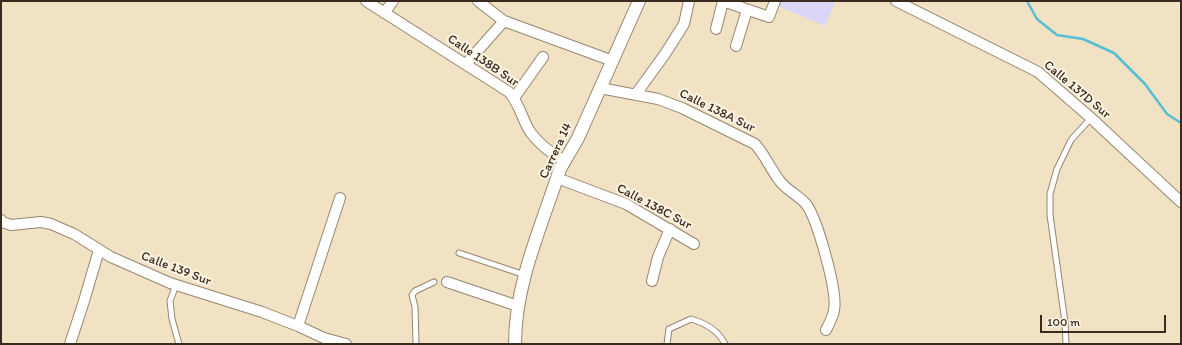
<!DOCTYPE html>
<html>
<head>
<meta charset="utf-8">
<style>
	body { margin:0 }
	#map { position:relative; width:1182px; height:345px; overflow:hidden; background:#f1e2c3; font-family:Itim,sans-serif }
	canvas { display:block }
	.frame { position:absolute; inset:0; border:2px solid #3b2a1e; pointer-events:none }
	.scale { position:absolute; left:1040px; top:315px; width:126px; height:18px; box-sizing:border-box; border:2px solid #3b2a1e; border-top:0; padding-left:5px; font-size:12px; line-height:14px; white-space:nowrap; color:#3b2a1e; -webkit-text-stroke:3px #fcf5e5; paint-order:stroke }
</style>
</head>
<body>
<div id="map">
<canvas width="1182" height="345"></canvas>
<div class="frame"></div>
<div class="scale">100 m</div>
</div>
<script>
const ctx = document.querySelector('canvas').getContext('2d');
ctx.lineJoin = 'round';
function fillPath(path, color) {
  ctx.fillStyle = color;
  ctx.fill(path, 'evenodd');
}
function strokePath(path, color, width, dash) {
  ctx.strokeStyle = color;
  ctx.lineWidth = width;
  ctx.lineCap = dash ? 'butt' : 'round';
  ctx.setLineDash(dash || []);
  ctx.stroke(path);
}
function label(font, color, halo, rows, align = 'center') {
  ctx.font = font + ' Itim,sans-serif';
  ctx.lineWidth = 4;
  ctx.setLineDash([]);
  ctx.textBaseline = 'middle';
  ctx.strokeStyle = halo;
  ctx.fillStyle = color;
  for (const [text, x, y, turn = 0] of rows) {
    ctx.save();
    ctx.translate(x, y);
    ctx.rotate((+turn || 0) * Math.PI / 180);
    ctx.textAlign = isNaN(turn) ? turn : align;
    if (halo) ctx.strokeText(text, 0, 0);
    ctx.fillText(text, 0, 0);
    ctx.restore();
  }
}
const built = new Path2D(`
	M781 1H836L825 26 778 6Z`);
const stream = new Path2D(`
	M1027 1 1037 19 1057 35 1083 39 1114 53 1145 84 1167 114 1181 123`);
const service = new Path2D(`
	M459 253 525 275
	M176 285 170 301 172 319 179 344
	M416 344 415 307 412 295 415 291 434 282
	M667 344 669 329 691 319C705 323 718 330 725 344
	M1066 344 1065 322 1050 215V194L1057 169 1071 140 1091 118`);
const minor = new Path2D(`
	M366 1 509 92C520 104 522 120 531 133 540 145 552 154 565 161
	M478 1 504 21 613 61
	M723 1 769 17 775 1
	M896 1 1038 72 1091 118 1181 202
	M384 13 393 1
	M716 29 723 1
	M736 46 747 10
	M466 64 504 21
	M600 88 658 99 682 108 755 144C765 155 770 168 779 180 786 190 798 195 806 204 817 218 838 292 834 310 833 317 829 324 826 330
	M636 94 665 54 684 24 689 1
	M514 98 543 57
	M557 178 626 204 694 244
	M1 220 2 222 11 225 41 222 51 224 74 234 111 257 170 283 262 312 298 326 324 338 346 344
	M652 281 658 257 670 229
	M447 282 518 306
	M298 326 340 198
	M70 344 84 301 99 250`);
const tertiary = new Path2D(`
	M515 344C515 286 539 232 557 178L560 169 578 138 639 1`);
const streetNames = [
	["Calle 138B Sur",483,61,34],
	["Calle 137D Sur",1077,90,40],
	["Calle 138A Sur",717,111,26],
	["Carrera 14",556,151,-65],
	["Calle 138C Sur",654,207,28],
	["Calle 139 Sur",176,269,21]
];
fillPath(built, '#d9d6f7');
strokePath(stream, '#57bfd4', 2.5);
strokePath(service, '#968670', 7);
strokePath(minor, '#968670', 12);
strokePath(tertiary, '#968670', 14);
strokePath(service, '#fff', 5);
strokePath(minor, '#fff', 10);
strokePath(tertiary, '#fff', 12);
label('13px', '#3b2a1e', '#fcf5e5', streetNames);
</script>
</body>
</html>
